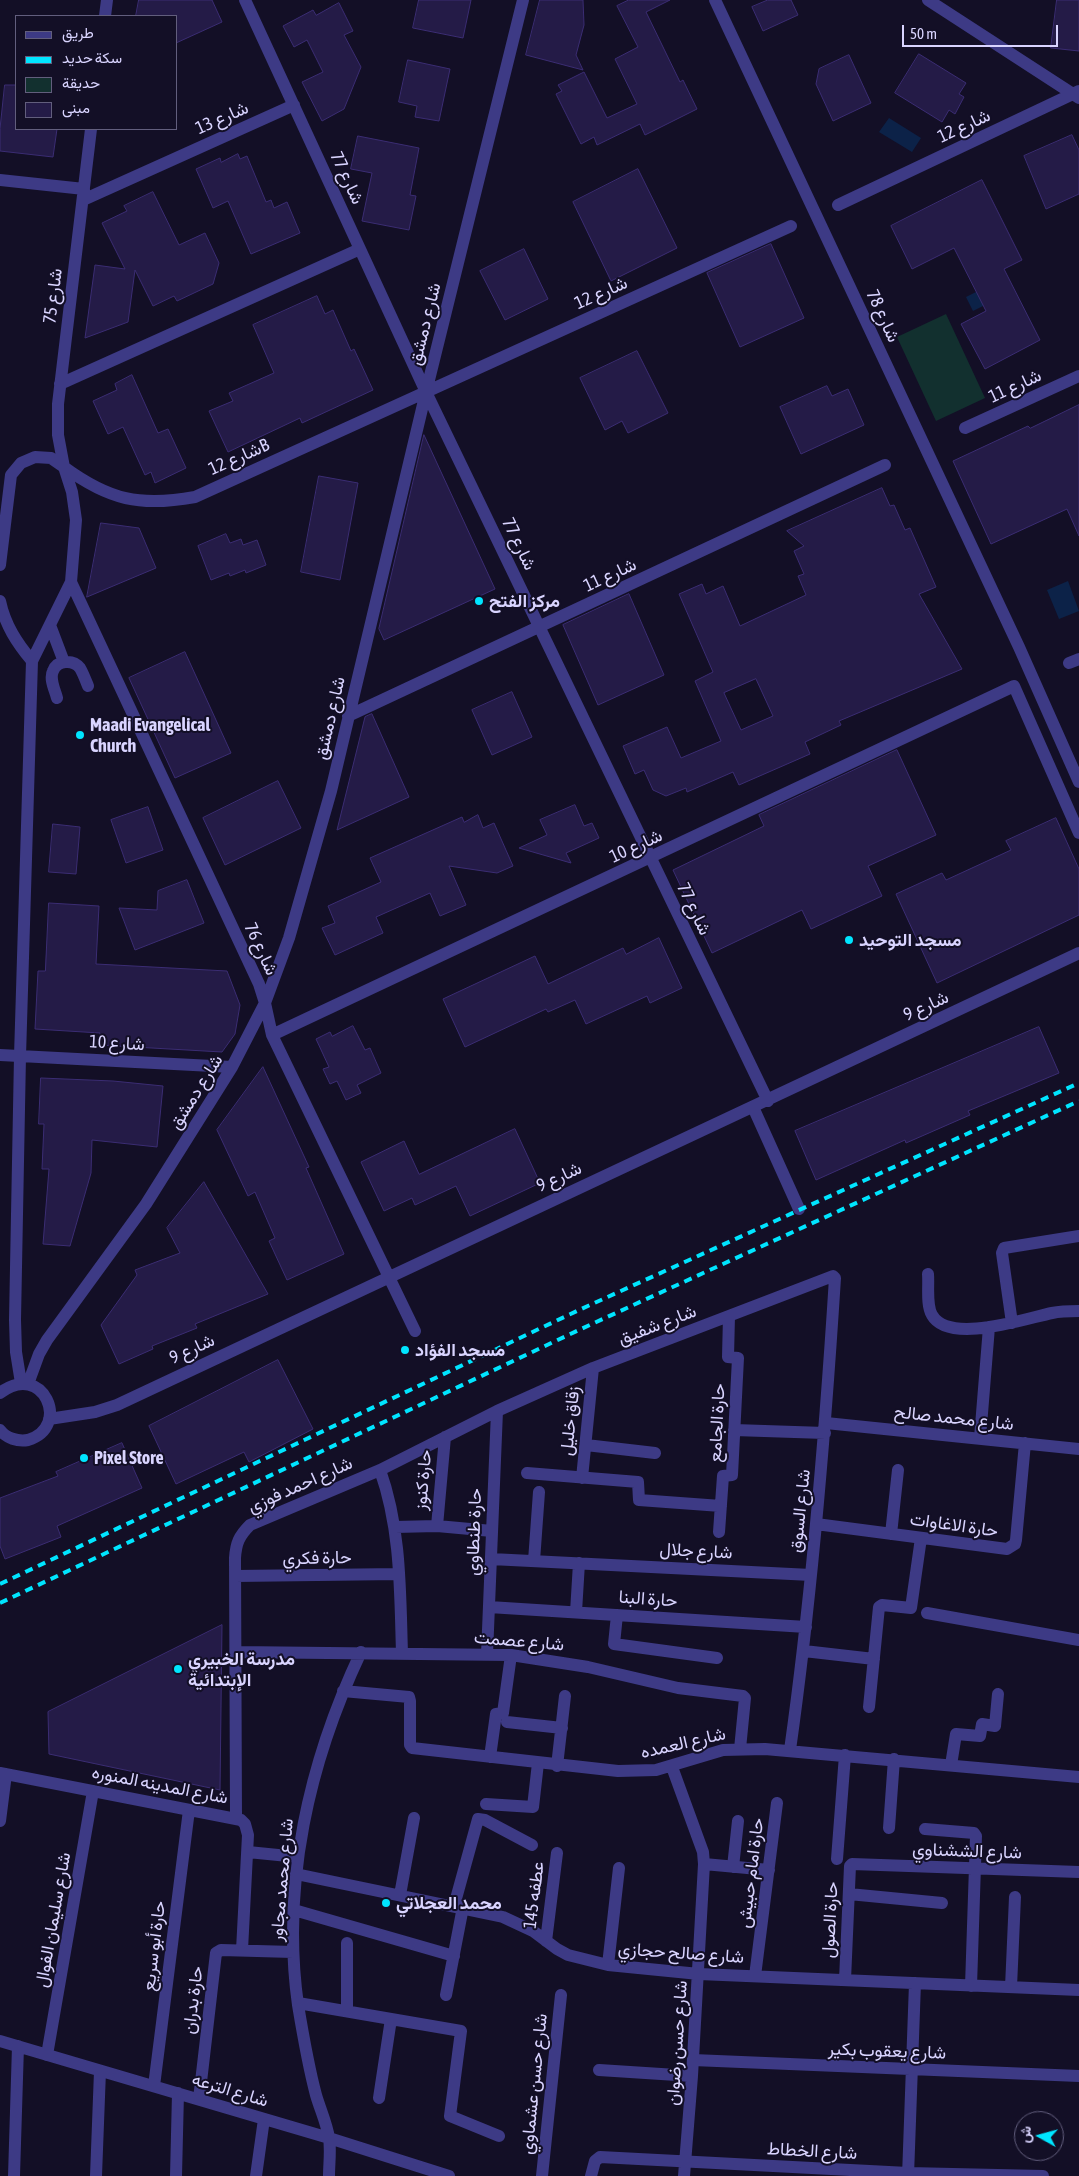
<!DOCTYPE html>
<html>
<head>
<meta charset="utf-8">
<style>
	body { margin:0 }
	#map { position:relative; width:1079px; height:2176px; overflow:hidden; background:#130f26; font-family:"Asap Condensed",Vazirmatn,sans-serif }
	canvas { display:block }
	.legend { position:absolute; left:15px; top:15px; width:162px; height:115px; box-sizing:border-box; background:#130f26; border:1px solid #625e7d; margin:0; padding:6px 9px; list-style:none; font-size:15px; color:#d9d4ff }
	.legend li { display:flex; align-items:center; gap:10px; height:25px }
	.legend b { width:25px; border:1px solid #625e7d }
	.north { position:absolute; left:1014px; top:2111px; width:50px; height:50px; box-sizing:border-box; background:#130f26; border:1px solid #625e7d; border-radius:50%; rotate:277deg; font-size:14px; font-weight:700; line-height:20px; text-align:center; color:#d9d4ff }
	.north::after { content:''; display:block; margin:auto; width:18px; height:22px; background:#00e5ff; clip-path:polygon(50% 0,100% 100%,50% 72%,0 100%) }
	.scale { position:absolute; left:902px; top:25px; width:156px; height:22px; box-sizing:border-box; border:2px solid #d9d4ff; border-top:0; padding-left:6px; font-size:15px; line-height:18px; white-space:nowrap; color:#d9d4ff; -webkit-text-stroke:4px #130f26; paint-order:stroke }
</style>
</head>
<body>
<div id="map">
<canvas width="1079" height="2176"></canvas>
<ul class="legend">
<li><b style="height:6px;background:#3d3a85"></b>طريق</li>
<li><b style="height:6px;background:#00e5ff"></b>سكة حديد</li>
<li><b style="height:14px;background:#12302f"></b>حديقة</li>
<li><b style="height:14px;background:#241b47"></b>مبنى</li>
</ul>
<div class="north">ش</div>
<div class="scale">50 m</div>
</div>
<script>
const ctx = document.querySelector('canvas').getContext('2d');
ctx.lineJoin = 'round';
function fillPath(path, color) {
  ctx.fillStyle = color;
  ctx.fill(path, 'evenodd');
}
function strokePath(path, color, width, dash) {
  ctx.strokeStyle = color;
  ctx.lineWidth = width;
  ctx.lineCap = dash ? 'butt' : 'round';
  ctx.setLineDash(dash || []);
  ctx.stroke(path);
}
function label(font, color, halo, rows, align = 'center') {
  ctx.font = font + ' "Asap Condensed",Vazirmatn,sans-serif';
  ctx.lineWidth = 4;
  ctx.setLineDash([]);
  ctx.textBaseline = 'middle';
  ctx.strokeStyle = halo;
  ctx.fillStyle = color;
  for (const [text, x, y, turn = 0] of rows) {
    ctx.save();
    ctx.translate(x, y);
    ctx.rotate((+turn || 0) * Math.PI / 180);
    ctx.textAlign = isNaN(turn) ? turn : align;
    if (halo) ctx.strokeText(text, 0, 0);
    ctx.fillText(text, 0, 0);
    ctx.restore();
  }
}
const green = new Path2D(`
	M946 314 985 398 936 421 897 337Z`);
const water = new Path2D(`
	M889 118 921 138 912 152 879 132Z
	M992 284 999 298 973 311 966 297Z
	M1068 581 1079 611 1059 619 1047 590Z`);
const building = new Path2D(`
	M139 0H212L222 22 176 43V16H136Z
	M419 0H471L463 38 413 28Z
	M540 0H583L584 25 576 55 583 70 526 55Z
	M629 0H670L646 12 680 82 683 80 697 109 645 135 640 124 597 145 594 137 581 144 556 94 562 91 558 85 584 72 607 118 637 104 615 59 638 47 617 6Z
	M768 0H791L798 15 763 31 752 7Z
	M1057 0H1079V51L1051 48Z
	M339 3 353 31 344 35 361 67 344 109 322 121 302 82 323 72 307 40 294 47 283 26 313 10 316 15Z
	M919 54 966 83 959 94 964 97 955 114 949 110 942 122 895 93Z
	M849 55 871 103 833 121 816 84 819 69Z
	M408 60 450 69 439 121 415 117 417 106 399 102Z
	M5 85H16V129H57L53 157 0 151V129Z
	M1072 135 1079 150V194L1046 209 1024 156Z
	M358 136 419 148 410 195 416 196 409 230 362 221 372 173 351 169Z
	M238 154 240 159 247 156 266 202 271 200 274 208 287 202 300 233 251 254 228 201 213 208 196 169 220 158 221 162Z
	M638 169 677 248 611 281 573 202Z
	M982 180 1022 260 1004 269 1040 340 985 369 961 324 986 311 954 248 912 269 891 226Z
	M153 192 179 245 205 233 219 263 213 284 177 301 174 296 153 306 135 270 128 322 85 338 95 265 125 269 102 223 127 211 124 206Z
	M771 244 804 318 740 347 707 273Z
	M524 249 548 299 505 320 480 271Z
	M317 296 325 314 333 310 351 351 354 349 373 390 302 423 300 418 228 452 209 411 233 401 229 393 274 373 253 325Z
	M637 351 668 413 628 433 622 421 605 430 580 378Z
	M132 375 158 433 168 429 186 468 155 483 151 472 145 475 123 427 108 434 93 401 117 390 115 384Z
	M827 386 832 396 848 389 864 425 801 454 780 407Z
	M1079 405V536L1067 509 991 544 953 461 1028 426 1030 428Z
	M424 435 495 589 384 640 379 629Z
	M319 476 358 483 340 580 301 572Z
	M882 488 890 506 894 505 905 530 910 528 936 587 919 594 962 669 839 721 841 725 805 742 810 754 739 785 733 772 687 792 686 788 666 796 653 790 644 770 635 774 623 746 667 727 681 758 721 741 695 681 713 672 679 594 702 584 706 594 723 586 740 626 806 595 798 576 804 574 794 551 804 546 787 531ZM756 679 773 716 741 730 724 693Z
	M101 523 139 528 156 568 87 597Z
	M226 534 230 543 241 539 243 545 257 540 266 565 246 573 245 570 230 576 229 573 211 580 198 546Z
	M629 594 664 675 598 705 563 625Z
	M185 652 231 753 175 778 129 678Z
	M512 692 532 737 492 755 472 710Z
	M372 714 409 797 337 830 365 717Z
	M897 750 936 835 868 866 882 896 811 929 802 910 712 953 673 870 764 826 759 815Z
	M278 781 301 828 225 865 203 818Z
	M575 805 584 826 592 823 599 838 566 853 571 863 519 848 547 835 540 820Z
	M148 807 163 850 126 863 111 820Z
	M478 815 483 828 494 823 513 866 497 873 449 866 466 905 440 916 430 893 376 917 383 933 335 955 322 928 335 923 328 906 381 882 370 858 462 817 464 822Z
	M1056 818 1079 869V915L937 983 896 894 942 873 946 880 1011 850 1006 841Z
	M53 824 80 827 76 874 49 872Z
	M187 880 204 923 135 950 119 908 157 910 158 891Z
	M49 903 99 906 96 964 227 971 240 1005 235 1034 222 1052 99 1045 100 1033 35 1029 38 971H45Z
	M659 938 682 988 650 1003 647 996 586 1024 575 1000 548 1012 546 1009 465 1047 443 999 535 956 548 984 623 948 626 954Z
	M353 1026 365 1050 370 1048 381 1073 357 1085 361 1093 346 1100 337 1081 330 1084 323 1069 329 1067 316 1039 330 1032 332 1036Z
	M1039 1027 1059 1073 968 1111 970 1115 906 1143 905 1140 816 1180 795 1131Z
	M263 1067 309 1167 306 1168 344 1254 287 1280 269 1241 275 1238 255 1192 248 1196 217 1130Z
	M41 1078 113 1081 163 1086 157 1147 92 1140 91 1173 70 1246 43 1244 49 1169H42L44 1124H39Z
	M515 1129 540 1183 470 1216 456 1186 415 1205 412 1198 384 1211 361 1162 404 1141 419 1174Z
	M204 1182 268 1294 195 1324 197 1328 152 1346 153 1349 119 1364 101 1325 137 1275 135 1270 180 1253 167 1228Z
	M278 1360 313 1429 249 1462 244 1452 176 1484 149 1426Z
	M122 1443 142 1488 57 1526 61 1537 5 1559 0 1546V1498L58 1476 56 1472Z
	M222 1625 220 1790 49 1754 48 1712Z`);
const minor = new Path2D(`
	M245 0 426 392 768 1101
	M715 0 1019 647 1079 782
	M928 0 1079 98
	M105 16 107 0
	M91 129 58 404V435L64 467C109 500 140 507 195 497L791 226
	M0 180 84 189
	M83 200 294 105
	M838 205 1079 91
	M60 384 360 249
	M965 428 1079 376
	M0 565 11 475 21 463 35 457 51 458 64 467 72 492 76 520 71 582 32 661 20 1056 15 1320 16 1352 21 1383
	M71 582 259 984 265 1003 272 1035 415 1331
	M0 601C5 625 17 643 32 661
	M50 625 64 662
	M1069 663 1079 659
	M57 698C55 690 49 679 53 671 57 660 73 659 80 668 83 673 86 681 88 686
	M348 716 885 465
	M272 1035 1014 686 1079 833
	M0 1055 232 1067
	M753 1107 799 1209
	M928 1274C929 1286 926 1305 932 1315 949 1345 1027 1318 1052 1313 1061 1311 1070 1311 1079 1311
	M1012 1323 1002 1253 1004 1248 1079 1236
	M28 1384 39 1354 47 1340 146 1204 232 1067 265 1003 289 938 331 791 426 392 523 0
	M0 1393C43 1360 72 1427 28 1440 18 1442 6 1438 0 1430
	M49 1419 95 1412 117 1405C437 1252 759 1105 1079 953
	M826 1423 1079 1449
	M734 1430 825 1433
	M980 1438 989 1327
	M586 1445 655 1453
	M380 1470C401 1529 400 1590 402 1653
	M527 1473 638 1482 639 1500 721 1506
	M582 1478 593 1368
	M816 1524 1007 1549 1015 1544 1016 1540 1025 1443
	M437 1526 445 1437
	M395 1527 437 1526 492 1531
	M719 1532 723 1476 732 1475 738 1358 728 1357 729 1316
	M891 1534 898 1470
	M491 1559 811 1575
	M534 1561 539 1492
	M235 1576 399 1574
	M489 1607 806 1627
	M576 1612 579 1563
	M927 1613 1079 1640
	M617 1615 614 1644 717 1658
	M804 1651 874 1659
	M236 1652 511 1655 588 1667 678 1688 743 1696 745 1698 740 1749
	M487 1654 497 1411
	M343 1691 409 1697 410 1701V1745L412 1748 618 1771 656 1770 723 1750 765 1749 1079 1777
	M869 1707 879 1607 882 1605 911 1608 921 1538
	M507 1722 562 1728
	M490 1757 496 1714 503 1713 511 1655
	M951 1765 956 1734 980 1736 982 1724 995 1726 998 1694
	M557 1766 565 1696
	M672 1767 703 1852 704 1864 692 2076 684 2176
	M0 1773 241 1820 245 1824 248 1835 242 1950
	M486 1804 533 1807 538 1763
	M236 1817 235 1558C236 1543 239 1536 250 1525L380 1470 497 1411 593 1368 833 1276 835 1278C825 1436 812 1594 790 1750
	M0 1821 6 1774
	M889 1828 894 1759
	M925 1829 974 1833 976 1836 971 1986
	M248 1852 298 1857
	M837 1859 845 1755
	M704 1864 769 1870
	M733 1867 738 1821
	M296 1874 503 1917 533 1931 557 1949 568 1955 608 1965 699 1974 1079 1990
	M849 1894 942 1903
	M400 1895 414 1818
	M454 1906 478 1819 485 1820 532 1845
	M294 1910 454 1956
	M546 1941 557 1853
	M608 1965 619 1868
	M755 1976 777 1803
	M845 1980 850 1866 852 1864 1079 1872
	M1011 1987 1015 1897
	M446 1995 463 1907
	M298 2003 461 2031 450 2116 499 2136
	M347 2011V1943
	M0 2041 329 2138 449 2176
	M47 2055 93 1791
	M693 2060 1079 2076
	M599 2070 692 2076
	M154 2086 189 1810
	M379 2098 391 2019
	M199 2099 216 1953 221 1950 293 1952
	M14 2176 18 2046
	M96 2176 100 2071
	M176 2176 178 2093
	M256 2176 264 2119
	M329 2176C329 2164 331 2150 329 2138 327 2124 320 2109 316 2095 308 2065 303 2035 298 2005 281 1884 309 1762 361 1652
	M542 2176 561 1995
	M591 2176 595 2161 600 2157 908 2173 1043 2176
	M908 2176 915 1983`);
const rail = new Path2D(`
	M0 1584 579 1310 1079 1083
	M0 1603 581 1329 1079 1101`);
const markers = [
	[479,601,5,"#00e5ff"],
	[80,735,5,"#00e5ff"],
	[849,940,5,"#00e5ff"],
	[405,1350,5,"#00e5ff"],
	[84,1458,5,"#00e5ff"],
	[178,1669,5,"#00e5ff"],
	[386,1903,5,"#00e5ff"]
];
const streetNames = [
	["شارع 13",222,118,-24],
	["شارع 12",964,126,-25],
	["شارع 77",347,178,65],
	["شارع 12",601,293,-24],
	["شارع 75",53,296,-83],
	["شارع 78",883,316,65],
	["شارع دمشق",425,324,-76],
	["شارع 11",1015,386,-25],
	["شارع 12B",239,457,-24],
	["شارع 77",519,544,64],
	["شارع 11",610,575,-25],
	["شارع دمشق",330,718,-77],
	["شارع 10",636,846,-25],
	["شارع 77",694,909,64],
	["شارع 76",261,949,65],
	["شارع 9",926,1006,-25],
	["شارع 10",117,1043,3],
	["شارع دمشق",196,1092,-58],
	["شارع 9",559,1177,-25],
	["شارع شفيق",657,1325,-21],
	["شارع 9",192,1349,-25],
	["شارع محمد صالح",954,1418,6],
	["زقاق خليل",570,1421,-84],
	["حارة الجامع",717,1423,-87],
	["حارة كنوز",423,1480,-85],
	["شارع احمد فوزي",300,1485,-24],
	["شارع السوق",800,1511,-84],
	["حارة الاغاوات",954,1525,8],
	["حارة طنطاوي",474,1532,-88],
	["شارع جلال",696,1551,3],
	["حارة فكري",317,1558,-1],
	["حارة البنا",648,1599,4],
	["شارع عصمت",519,1641,5],
	["شارع العمده",683,1743,-13],
	["شارع المدينه المنوره",160,1785,11],
	["شارع الششناوي",967,1851,2],
	["حارة امام حبيش",751,1873,-83],
	["شارع محمد مجاور",282,1880,-85],
	["عطفه 145",534,1895,-83],
	["شارع سليمان الفوال",53,1920,-80],
	["حارة الصول",830,1920,-87],
	["حارة أبو سريع",154,1946,-83],
	["شارع صالح حجازي",681,1953,4],
	["حارة بدران",193,2000,-83],
	["شارع حسن رضوان",677,2043,-86],
	["شارع يعقوب بكير",887,2051,2],
	["شارع حسن عشماوي",534,2084,-84],
	["شارع الترعه",230,2090,17],
	["شارع الخطاط",812,2151,3]
];
const poiNames = [
	["مركز الفتح",489,601],
	["Maadi Evangelical",90,725],
	["Church",90,746],
	["مسجد التوحيد",859,940],
	["مسجد الفؤاد",415,1350],
	["Pixel Store",94,1458],
	["مدرسة الخبيري",188,1659],
	["الإبتدائية",188,1680],
	["محمد العجلاتي",396,1903]
];
fillPath(green, '#12302f');
fillPath(water, '#0c2248');
fillPath(building, '#241b47');
strokePath(building, '#3b2d73', 1);
strokePath(minor, '#3d3a85', 12);
strokePath(rail, '#00e5ff', 4, [8, 6]);
for (const [x, y, r, color] of markers) {
  const dot = new Path2D();
  dot.arc(x, y, r, 0, 2 * Math.PI);
  ctx.fillStyle = color;
  ctx.fill(dot);
  strokePath(dot, '#130f26', 2);
}
label('18px', '#d9d4ff', '#130f26', streetNames);
label('bold 18px', '#d9d4ff', '#130f26', poiNames, 'left');
</script>
</body>
</html>
